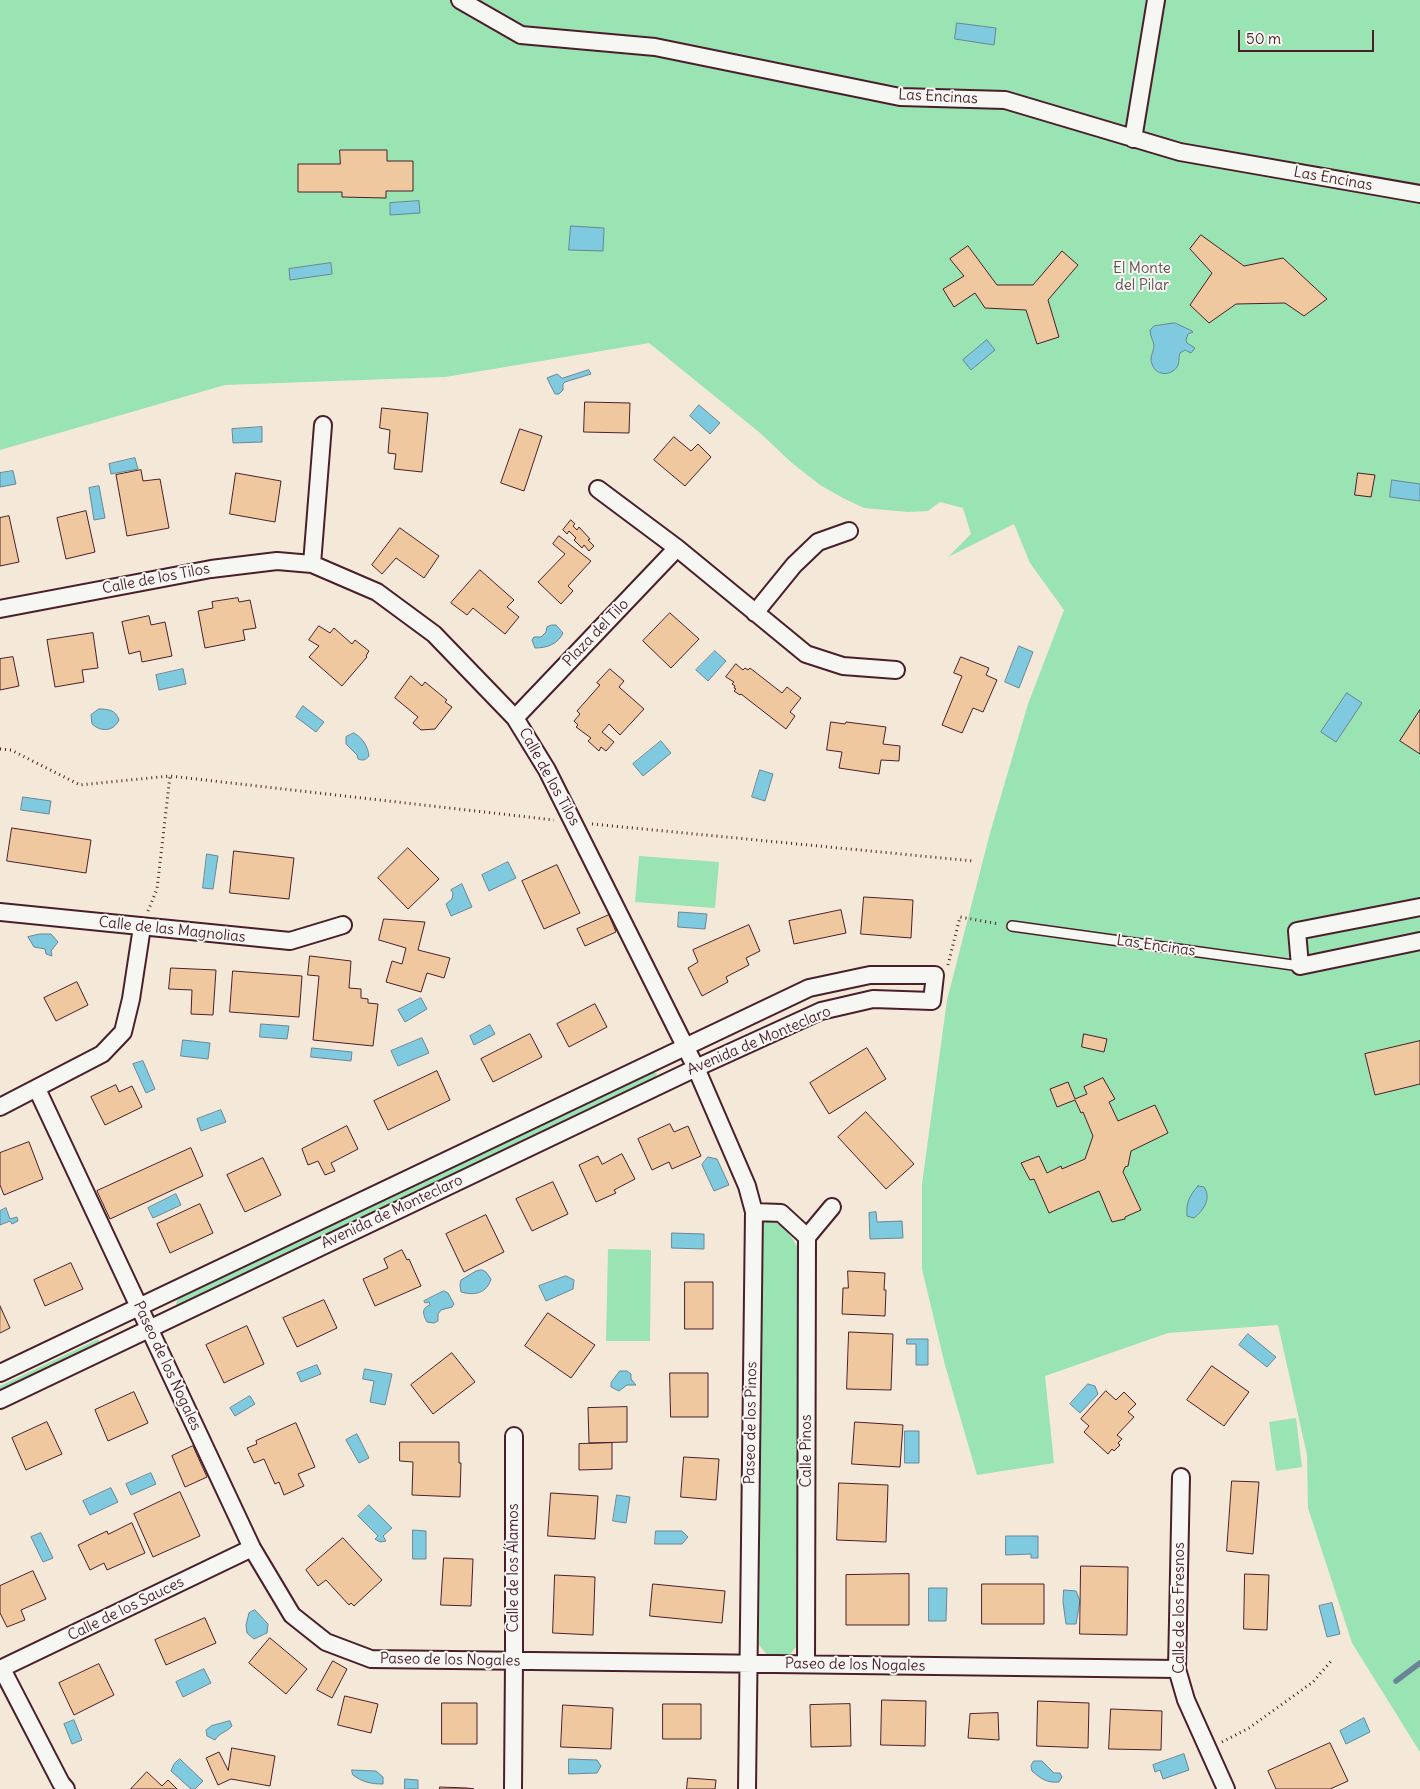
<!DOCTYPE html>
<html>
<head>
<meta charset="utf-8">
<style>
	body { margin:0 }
	#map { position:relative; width:1420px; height:1789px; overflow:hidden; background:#f4e8d9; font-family:Delius,sans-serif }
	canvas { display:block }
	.scale { position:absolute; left:1238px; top:30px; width:136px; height:22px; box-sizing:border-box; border:2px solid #4a1f2b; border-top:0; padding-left:6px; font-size:15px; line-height:18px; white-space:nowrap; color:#4a1f2b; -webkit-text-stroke:4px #f6f6f2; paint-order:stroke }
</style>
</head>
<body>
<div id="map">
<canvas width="1420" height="1789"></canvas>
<div class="scale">50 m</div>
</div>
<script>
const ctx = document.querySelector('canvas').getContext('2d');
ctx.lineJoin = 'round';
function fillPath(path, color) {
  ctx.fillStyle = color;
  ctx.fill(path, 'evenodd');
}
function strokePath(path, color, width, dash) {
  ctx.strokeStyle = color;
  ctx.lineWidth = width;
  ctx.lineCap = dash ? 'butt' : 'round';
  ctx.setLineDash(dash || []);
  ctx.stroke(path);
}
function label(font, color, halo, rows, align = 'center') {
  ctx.font = font + ' Delius,sans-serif';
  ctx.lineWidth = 4;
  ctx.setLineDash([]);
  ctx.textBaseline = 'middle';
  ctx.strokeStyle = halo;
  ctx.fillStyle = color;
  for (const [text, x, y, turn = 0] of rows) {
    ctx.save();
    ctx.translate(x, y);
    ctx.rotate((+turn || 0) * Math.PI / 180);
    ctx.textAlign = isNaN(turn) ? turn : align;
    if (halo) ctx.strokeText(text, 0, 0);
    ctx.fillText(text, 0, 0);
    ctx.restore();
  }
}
const green = new Path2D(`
	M0 0H1420V1752L1352 1643 1308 1508 1307 1455 1278 1325 1168 1333 1045 1376 1054 1463 977 1475 945 1365 922 1269V1184L947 1000 990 833 1028 704 1064 610 1030 563 1014 524 948 557 971 534 963 508 940 502 928 511 908 512 864 508 843 498 820 485 792 463 759 432 649 343 445 377 225 385 0 450Z
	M639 856 719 862 715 908 635 902Z
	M650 1072 657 1073 655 1081 182 1307 176 1304 178 1298Z
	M762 1220C786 1222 787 1231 799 1249L796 1647 788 1657 768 1656 759 1645Z
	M608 1249 651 1250 650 1341H606Z
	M98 1339 102 1346 0 1395V1386Z
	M1296 1418 1302 1467 1276 1471 1269 1422Z`);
const water = new Path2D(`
	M957 23 996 28 994 45 955 39Z
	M419 201 420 213 390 215V203Z
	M571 226 604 228 603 251 569 250Z
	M331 263 332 274 290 280 289 269Z
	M1175 323 1192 331 1193 332 1188 334 1186 340 1187 343 1195 348 1191 353 1185 350 1180 353C1178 358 1180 363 1177 367 1170 377 1155 375 1152 364 1149 357 1154 352 1154 345 1153 340 1150 336 1150 330L1154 326Z
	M987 340 995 350 971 370 963 360Z
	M589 370 591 374 565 382 563 384V390L559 394H555L547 378 557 374 562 378Z
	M699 405 720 423 710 434 690 416Z
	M262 427V442L233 443 232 429Z
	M135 458 138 469 111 474 109 464Z
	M13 471 16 484 0 487V473Z
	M1392 480 1420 484V501L1390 497Z
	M99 486 105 518 94 520 89 488Z
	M552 625H556L563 633C558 644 547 648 535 648L532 640 534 637H541L546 632 547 627Z
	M1019 646 1033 652 1019 688 1005 682Z
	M715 651 726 661 708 681 696 670Z
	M183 669 186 684 159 690 156 675Z
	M1347 693 1362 703 1336 742 1321 732Z
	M303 706 324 722 316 732 296 717Z
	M99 709C108 709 116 710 119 720 113 732 101 732 92 724L91 715Z
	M354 733C363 738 368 747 369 756 366 760 363 761 358 759L357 755 346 744V737Z
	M661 741 671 753 643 776 633 764Z
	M760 770 773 774 765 801 752 797Z
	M23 797 51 801 49 814 21 810Z
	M207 854 218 856 213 889 203 888Z
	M508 862 516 878 489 891 482 875Z
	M462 884 472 907 451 916 446 904 452 899 453 893 451 890Z
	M679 912 707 914 705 929 678 927Z
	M40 934H51L58 942 51 951 52 956 46 954 45 949 34 947 28 937Z
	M421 998 427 1009 405 1022 398 1010Z
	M261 1024 289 1026 287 1039 260 1037Z
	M490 1025 495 1034 474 1045 470 1036Z
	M422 1038 429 1053 398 1066 391 1051Z
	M183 1040 210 1043 208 1059 181 1056Z
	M312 1048 352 1052 351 1061 311 1057Z
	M143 1061 155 1089 146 1093 133 1064Z
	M221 1110 226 1122 201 1131 197 1119Z
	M708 1157 717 1159 729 1185 714 1191 702 1165Z
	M1198 1186 1204 1187C1212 1198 1203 1211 1194 1218L1187 1216C1186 1203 1189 1196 1198 1186Z
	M176 1194 181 1205 153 1218 148 1208Z
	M6 1208 10 1219 17 1217 18 1221 12 1224 10 1221 0 1225V1211Z
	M876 1212 877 1222 902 1221 903 1238 870 1239 869 1213Z
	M672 1233 704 1234V1249L672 1248Z
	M482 1270 486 1272 491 1279C487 1293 475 1296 461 1292L460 1285 461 1280 476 1271Z
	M566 1276 574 1280 573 1289 546 1301 539 1286Z
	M444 1291 448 1293 454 1304 452 1307 441 1310 438 1314V1321L434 1323 427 1322C423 1315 421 1308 430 1305L429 1302 425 1303 424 1301Z
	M1248 1334 1276 1357 1267 1367 1239 1345Z
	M907 1339H928V1365H916V1344H907Z
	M317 1365 321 1374 301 1382 297 1373Z
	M365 1369 392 1374 385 1405 370 1402 374 1381 363 1379Z
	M620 1371H627L631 1374V1379L636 1385H627L619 1391 611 1387V1383Z
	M1088 1384 1095 1386 1098 1394 1080 1413 1070 1404Z
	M250 1396 255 1404 235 1416 230 1408Z
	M905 1431H919V1463H905Z
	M357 1434 369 1458 359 1463 346 1440Z
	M151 1473 156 1484 131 1495 126 1484Z
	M111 1488 118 1502 90 1515 83 1501Z
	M617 1495 630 1497 626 1523 613 1521Z
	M369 1505 392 1528 383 1536 386 1541 380 1542 375 1539 378 1536 358 1516Z
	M413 1530 426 1531V1559H413Z
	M656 1531H682L688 1537 682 1544H655Z
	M41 1533 53 1558 43 1562 31 1537Z
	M1006 1536H1038V1558H1031V1554L1006 1555Z
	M929 1588H947L946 1621H929Z
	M1064 1590 1076 1591 1080 1601 1076 1624H1066L1063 1602Z
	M1332 1603 1340 1634 1327 1637 1319 1606Z
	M255 1610 268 1624 267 1633 254 1639 247 1633 246 1625 249 1613Z
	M204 1669 211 1683 183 1697 176 1682Z
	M1364 1718 1370 1732 1346 1744 1340 1731Z
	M74 1720 82 1740 72 1744 64 1724Z
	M230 1721 232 1726C227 1732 219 1733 215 1740L207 1736 206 1730 211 1726Z
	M1184 1754 1189 1770 1163 1779 1160 1770 1155 1772 1153 1765Z
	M180 1759 203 1781 195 1789H191L171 1771 174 1764Z
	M569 1759 597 1760 601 1766 597 1773 569 1774Z
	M1034 1761H1042L1054 1773H1060L1062 1777 1059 1782C1047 1783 1041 1779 1032 1771L1031 1766Z
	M352 1770 376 1771 383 1777V1784C371 1784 362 1782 353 1775Z
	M405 1779 418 1780V1789H405Z`);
const stream = new Path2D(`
	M1396 1681 1420 1663`);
const building = new Path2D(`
	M340 150H387V161H413V191H386V198L342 197V192H298V164H340Z
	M1201 235 1244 266 1283 258 1327 299 1304 316 1285 303 1236 304 1209 323 1190 305 1212 273 1190 249Z
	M968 246 997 285H1033L1062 251 1078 265 1048 300 1059 337 1037 344 1026 310 985 308 975 293 954 307 943 289 964 276 950 259Z
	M585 402 630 403 629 433 584 432Z
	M382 408 428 413 422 472 394 469 396 454 388 453 390 430 380 428Z
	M520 429 542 436 524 491 501 483Z
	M674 437 691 451 698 444 711 457 685 486 654 460Z
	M141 470 143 481 160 479 169 528 127 536 116 475Z
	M236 473 281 481 275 522 230 514Z
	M1358 473 1375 475 1371 497 1355 495Z
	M86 511 95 552 66 559 57 518Z
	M9 516 19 562 0 566V518Z
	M571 520 575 524 573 526 577 530 579 527 590 539 588 540 594 546 589 551 584 545 582 548 574 540 576 538 569 531 567 534 563 530Z
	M400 528 439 556 424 578 396 558 382 574 372 565Z
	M559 536 591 561 568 586 573 591 561 604 538 582 565 554 553 544Z
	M480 570 514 600 507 607 519 617 505 634 473 608 467 615 451 603Z
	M238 598 239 602 250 600 256 628 243 630 245 640 205 648 198 611 213 608 212 602Z
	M670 613 699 639 671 668 643 641Z
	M149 616 151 625 165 622 172 656 142 662 140 651 129 654 122 622Z
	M319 626 330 633 334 628 352 644 355 640 369 651 366 656 367 657 342 686 309 657 319 646 309 640Z
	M93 633 98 668 82 670 84 682 55 687 47 640Z
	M13 657 19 686 0 690V659Z
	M961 657 989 668 986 675 997 680 983 712 973 708 962 733 942 725 962 676 954 673Z
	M736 664 743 670 745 668 748 670 750 668 782 693 787 687 801 698 790 712 795 716 786 729 741 694 740 695 734 691 736 689 734 688 735 686 732 684 734 682 726 677Z
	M610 669 624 681 619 687 644 709 620 735 609 724 602 732 614 742 606 751 601 747 599 751 588 741 591 738 576 727 578 725 574 721 580 714 577 711 600 685 597 683Z
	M411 676 422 686 425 682 447 700 445 702 452 707 435 729 421 730 413 723 418 717 395 698Z
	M1420 710V754L1400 741Z
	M831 722 845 724 846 722 886 727 883 744 900 746 899 761 881 760 879 774 839 768 842 752 827 750Z
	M12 828 91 840 86 873 7 861Z
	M408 848 439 879 408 909 378 878Z
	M234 851 294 858 289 899 230 893Z
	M557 865 580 913 544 929 522 881Z
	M864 897 913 900 911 938 861 934Z
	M841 910 846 933 794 944 789 921Z
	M609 915 616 932 585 946 577 929Z
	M384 919 425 922 418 950 450 958 444 978 427 973 421 992 386 982 392 961 402 964 406 948 379 940Z
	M749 925 760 951 746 958 749 965 726 977 728 982 702 996 688 968 698 962 693 950Z
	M310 956 351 961 349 988 361 989V998L368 999V1003L378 1004 373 1046 313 1040 319 976 308 975Z
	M171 968 216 970 213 1015 191 1014 192 990 169 989Z
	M233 971 302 976 299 1017 230 1012Z
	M77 982 88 1005 56 1021 44 998Z
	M595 1004 607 1027 569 1047 557 1024Z
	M530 1034 542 1057 493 1082 481 1059Z
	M1084 1034 1107 1039 1104 1052 1082 1047Z
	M1420 1041V1084L1375 1095 1365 1054Z
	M867 1048 886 1079 829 1114 810 1083Z
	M437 1071 450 1100 388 1130 374 1101Z
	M1103 1078 1115 1099 1109 1102 1118 1121 1155 1105 1168 1133 1131 1151 1128 1166 1125 1167 1123 1172 1141 1210 1125 1217V1219L1112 1222 1099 1191 1049 1213 1034 1179 1030 1180 1021 1163 1039 1156 1047 1173 1061 1166 1062 1169 1085 1159 1093 1136 1083 1112 1081 1113 1075 1100 1057 1107 1050 1089 1068 1082 1075 1099 1087 1094 1084 1087Z
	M116 1085 119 1092 132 1086 142 1107 105 1125 91 1097Z
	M866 1112 914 1164 886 1189 838 1137Z
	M670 1124 674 1132 688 1126 701 1156 672 1169 669 1162 652 1170 638 1139Z
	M347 1126 358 1149 331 1163 335 1171 325 1175 318 1161 308 1165 302 1149Z
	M29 1142 43 1179 4 1195 0 1185V1153Z
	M191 1148 203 1176 110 1219 97 1191Z
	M622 1154 635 1179 614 1190 616 1193 596 1202 579 1165 598 1156 602 1164Z
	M263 1158 281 1195 245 1212 227 1175Z
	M553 1182 568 1214 532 1231 516 1199Z
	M200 1204 213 1233 170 1253 157 1224Z
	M486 1215 504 1252 464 1272 446 1234Z
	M402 1250 407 1260 409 1259 421 1286 375 1306 363 1279 388 1268 384 1259Z
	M71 1263 83 1289 45 1306 34 1280Z
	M848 1271 885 1273 884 1290H886L885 1316 842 1314 843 1288H848Z
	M685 1282H713V1329H685Z
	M324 1300 337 1328 297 1347 283 1318Z
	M0 1306 10 1328 0 1333Z
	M548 1313 595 1345 571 1378 525 1346Z
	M247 1326 264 1364 224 1383 206 1345Z
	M849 1332 893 1334 891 1390 847 1389Z
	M452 1353 475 1382 433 1414 411 1385Z
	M1212 1366 1249 1392 1224 1426 1187 1400Z
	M670 1373H708V1417H671Z
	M1106 1391 1116 1400 1124 1392 1136 1404 1128 1412 1134 1417 1117 1435 1122 1439 1118 1443 1120 1445 1114 1451 1112 1449 1108 1454 1084 1432 1089 1426 1081 1419Z
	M134 1392 148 1423 108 1441 95 1410Z
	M627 1407V1442L589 1443 588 1408Z
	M47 1422 62 1454 26 1470 12 1438Z
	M855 1422 903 1425 900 1467 852 1464Z
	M296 1423 315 1467 298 1474 304 1486 284 1495 279 1482 275 1484 264 1459 254 1463 247 1448 257 1444 256 1441Z
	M400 1442H459V1463H461L460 1497 412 1495 413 1462 400 1461Z
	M612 1443V1469L579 1470V1444Z
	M193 1446 207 1477 185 1487 172 1456Z
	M684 1457 719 1459 716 1500 681 1497Z
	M1232 1481 1259 1482 1253 1554 1227 1551Z
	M839 1483 888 1485 886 1542 837 1540Z
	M180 1492 200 1536 153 1557 134 1514Z
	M551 1493 598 1496 595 1539 548 1536Z
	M132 1523 145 1553 107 1570 104 1563 90 1570 78 1545 107 1531 108 1534Z
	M343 1538 382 1580 354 1606 351 1603 349 1605 326 1580 318 1586 306 1570Z
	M444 1558 473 1559 471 1606 441 1605Z
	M1081 1566 1128 1567 1127 1635 1080 1634Z
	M33 1571 46 1599 21 1610 25 1620 7 1627 0 1613V1586Z
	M909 1574V1625H846V1575Z
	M1245 1574 1269 1575 1267 1630 1244 1629Z
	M555 1575 595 1577 593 1635 553 1633Z
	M653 1584 725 1591 722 1623 650 1616Z
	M982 1584H1044V1624H982Z
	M205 1618 216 1643 166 1665 155 1640Z
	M270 1638 307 1669 286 1694 249 1663Z
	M333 1661 347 1669 332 1698 317 1690Z
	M99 1664 114 1695 74 1715 59 1683Z
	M345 1696 378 1704 371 1733 338 1725Z
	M882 1700 926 1701 925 1746 881 1745Z
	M1038 1701 1089 1703 1088 1748 1037 1746Z
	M442 1703H477V1744H442Z
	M663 1704H701V1739H663Z
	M850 1704 851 1746 811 1747 810 1705Z
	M563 1705 613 1708 611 1749 561 1747Z
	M1111 1709 1162 1711 1161 1750 1109 1749Z
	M998 1713 999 1740 968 1738 970 1714Z
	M1330 1743 1348 1781 1330 1789H1276L1268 1771Z
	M232 1748 275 1756 270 1786 231 1779 218 1785 206 1758 219 1752 228 1770Z
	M147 1772 162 1786 168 1780 177 1789H131Z
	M688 1778 716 1780 715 1789H687Z
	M440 1787 467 1788 474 1789H440Z`);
const path = new Path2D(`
	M0 749 11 750 80 785 170 776 554 820
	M592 824 973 861
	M148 911 157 889 170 776
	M948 965 960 917 999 924
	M1222 1742 1249 1728 1313 1682 1332 1660`);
const service = new Path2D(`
	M1012 926 1300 966`);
const minor = new Path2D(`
	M460 0 521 35 655 47 900 97 1005 100 1180 152 1420 194
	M1133 139 1156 0
	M598 489 677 548 806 654 843 666 896 670
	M312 564 323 425
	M0 609 211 569 277 561 312 564 377 592 434 634 515 718 547 770 696 1068 747 1186 754 1212 747 1789
	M755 613 794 565 818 542 849 531
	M515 718 677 548
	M1420 907 1297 931 1300 966 1420 941
	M0 912 290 941 343 925
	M37 1089 252 1548 292 1615 326 1642 371 1659 1177 1669
	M0 1107 102 1054 123 1032 131 999 142 927
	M754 1212 781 1213 807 1237
	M0 1373 809 988 870 975H935L932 1001 873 999 821 1011 696 1068 0 1400
	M1181 1477 1177 1669 1186 1700 1226 1789
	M806 1664 807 1237 832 1207
	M0 1669 252 1548
	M2 1669 61 1783 66 1789
	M513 1789 514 1661V1436`);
const streetNames = [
	["Las Encinas",938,97,3],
	["Las Encinas",1333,179,10],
	["Calle de los Tilos",156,579,-11],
	["Plaza del Tilo",596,633,-46],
	["Calle de los Tilos",549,777,61],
	["Calle de las Magnolias",172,930,6],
	["Las Encinas",1156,946,8],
	["Avenida de Monteclaro",759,1041,-23],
	["Avenida de Monteclaro",392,1212,-25],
	["Paseo de los Nogales",167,1366,65],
	["Paseo de los Pinos",751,1423,-89],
	["Calle Pinos",807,1451,-90],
	["Calle de los Álamos",514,1568,-90],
	["Calle de los Fresnos",1180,1608,-90],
	["Calle de los Sauces",126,1609,-26],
	["Paseo de los Nogales",450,1660,1],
	["Paseo de los Nogales",855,1665,1]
];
const parkNames = [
	["El Monte",1142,269],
	["del Pilar",1142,286]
];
fillPath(green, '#9ae3b2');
fillPath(water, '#7fcade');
strokePath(water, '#6a8696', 1);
strokePath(stream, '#6a8696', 5.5);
fillPath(building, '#f0c89f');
strokePath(building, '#4a1f2b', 1);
strokePath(service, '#4a1f2b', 12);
strokePath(minor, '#4a1f2b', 20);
strokePath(path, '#4a1f2b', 3, [1, 4]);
strokePath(service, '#f6f6f2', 9);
strokePath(minor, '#f6f6f2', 16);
label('15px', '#4a1f2b', '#f6f6f2', streetNames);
label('15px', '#5e504d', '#f6f6f2', parkNames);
</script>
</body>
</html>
